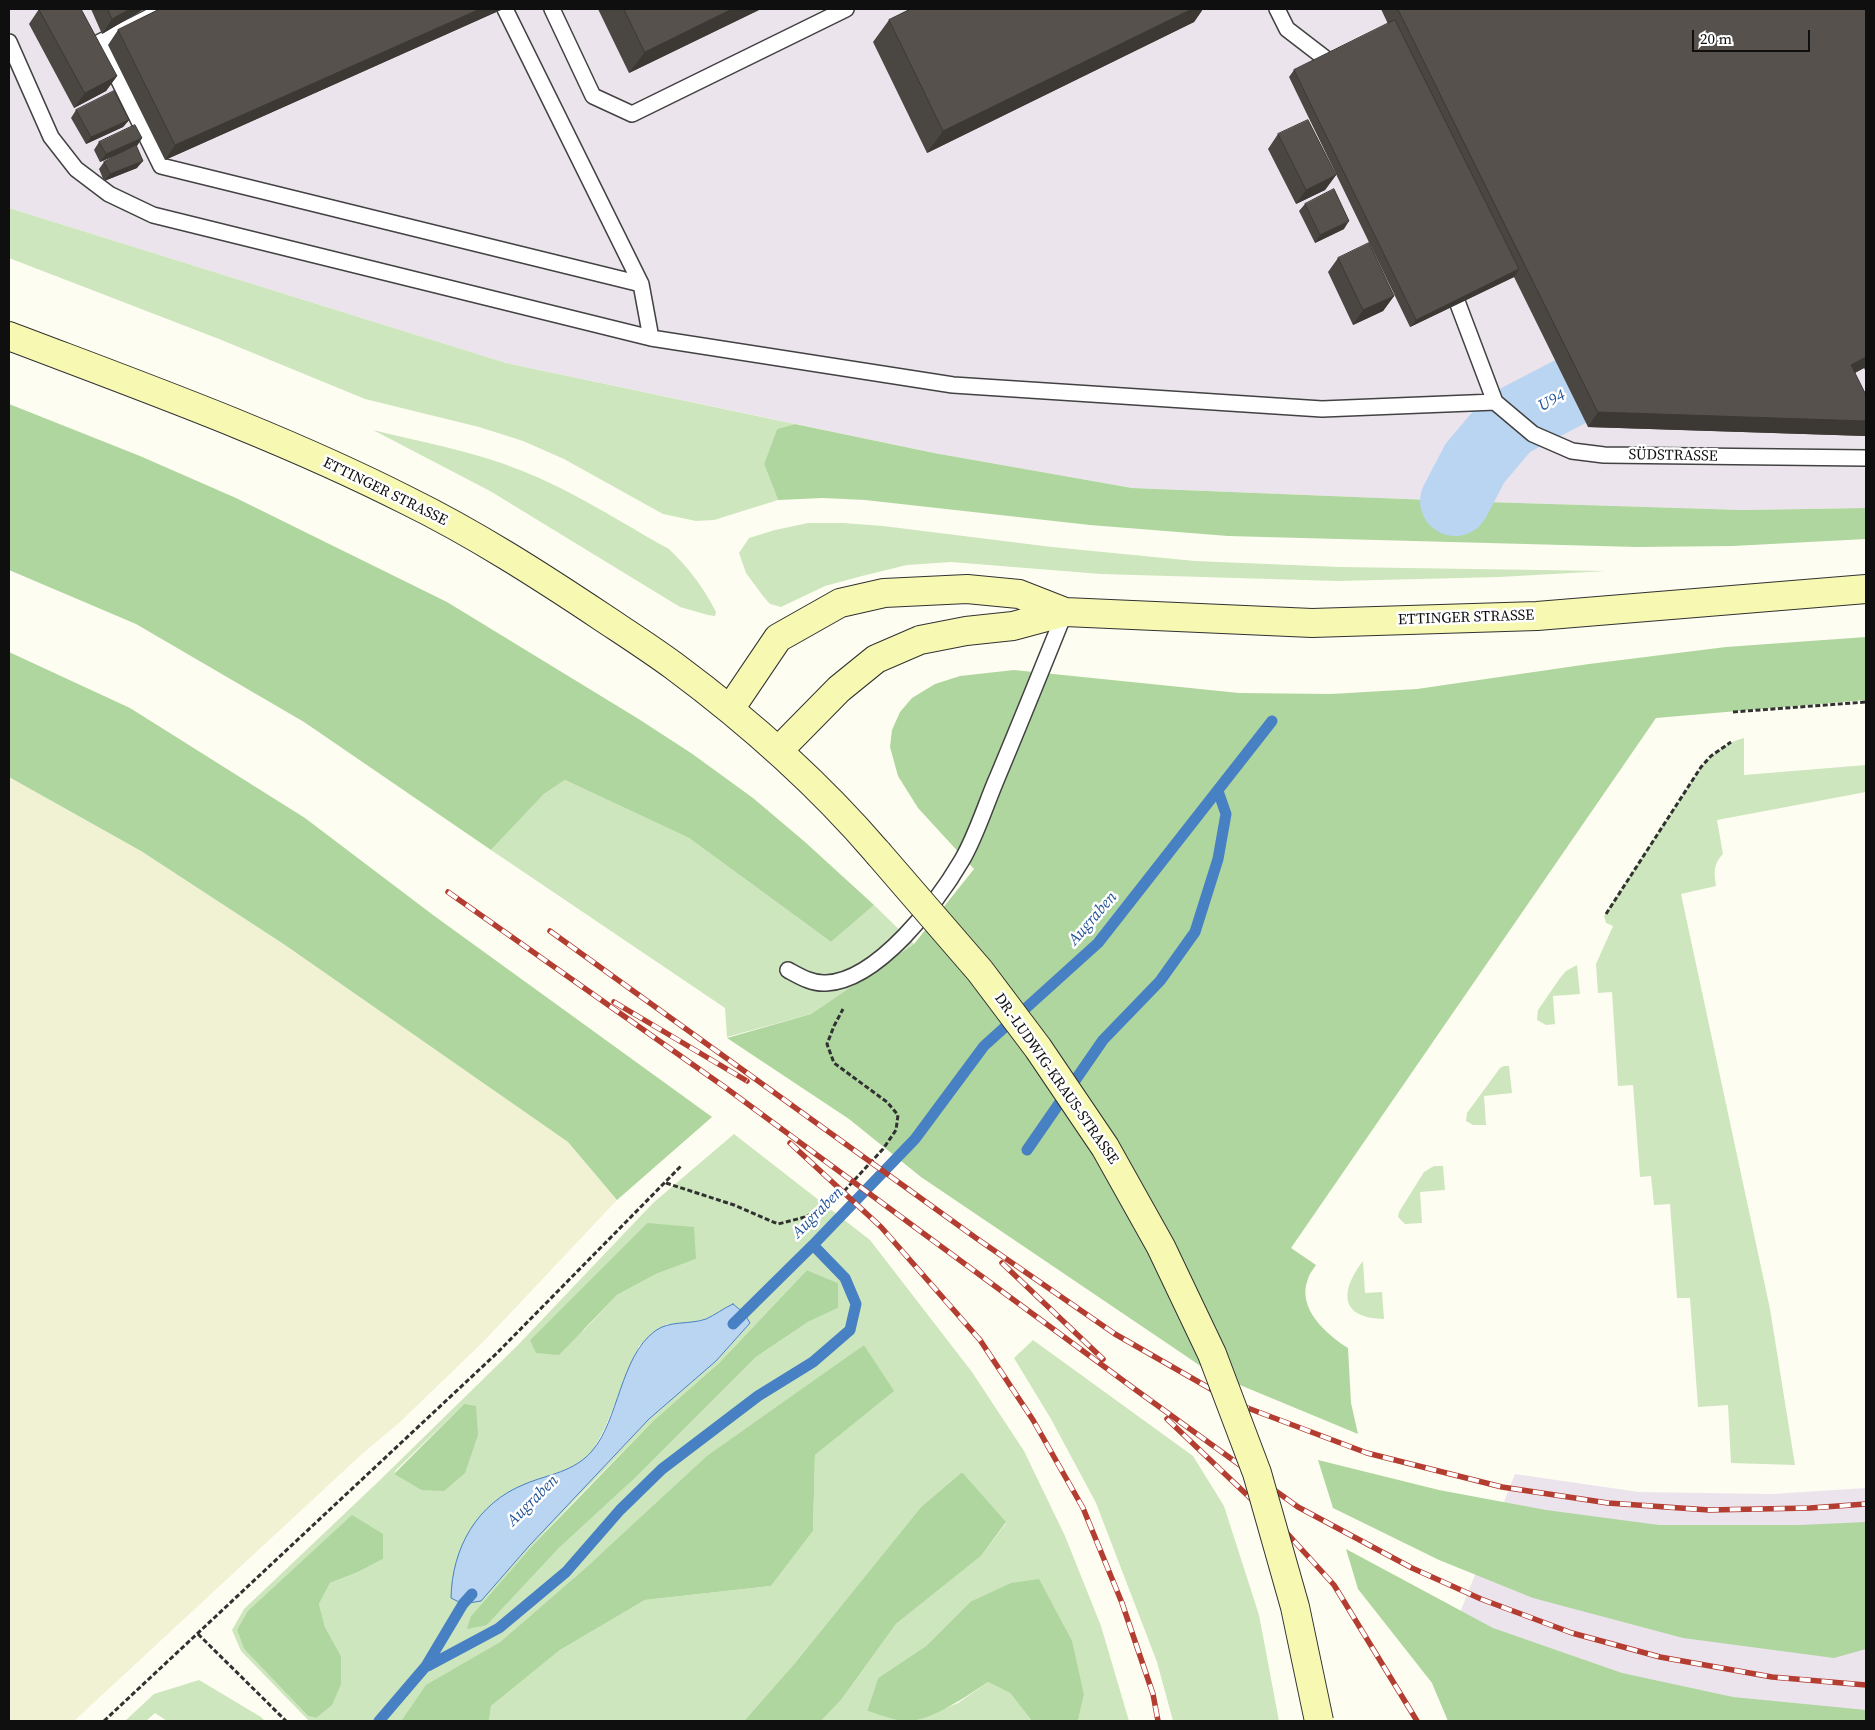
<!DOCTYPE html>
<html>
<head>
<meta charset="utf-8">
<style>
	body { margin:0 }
	#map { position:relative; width:1875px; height:1730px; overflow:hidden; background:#fefdf1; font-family:"Source Serif 4",serif }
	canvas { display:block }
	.frame { position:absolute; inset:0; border:10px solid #0f0f0f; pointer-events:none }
	.scale { position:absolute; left:1692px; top:30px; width:118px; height:22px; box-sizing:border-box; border:2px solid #0f0f0f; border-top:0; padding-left:6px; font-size:15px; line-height:18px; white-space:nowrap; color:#0f0f0f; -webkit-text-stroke:4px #fff; paint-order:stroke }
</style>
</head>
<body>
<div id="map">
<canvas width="1875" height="1730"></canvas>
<div class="frame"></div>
<div class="scale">20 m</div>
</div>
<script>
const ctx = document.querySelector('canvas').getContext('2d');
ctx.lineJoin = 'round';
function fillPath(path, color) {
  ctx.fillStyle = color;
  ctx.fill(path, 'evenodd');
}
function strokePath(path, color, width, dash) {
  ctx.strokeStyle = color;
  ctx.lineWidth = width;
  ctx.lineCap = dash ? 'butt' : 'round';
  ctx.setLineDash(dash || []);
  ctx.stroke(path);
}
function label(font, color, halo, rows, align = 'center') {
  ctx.font = font + ' "Source Serif 4",serif';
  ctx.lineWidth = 5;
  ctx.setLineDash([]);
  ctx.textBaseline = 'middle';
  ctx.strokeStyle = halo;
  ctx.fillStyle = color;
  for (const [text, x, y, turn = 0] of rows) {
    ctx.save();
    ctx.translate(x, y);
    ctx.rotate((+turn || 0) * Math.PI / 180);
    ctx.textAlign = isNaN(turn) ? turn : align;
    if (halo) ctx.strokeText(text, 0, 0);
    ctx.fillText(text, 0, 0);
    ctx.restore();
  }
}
const industrial = new Path2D(`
	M9 9H1866V508L1743 510 1455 501 1132 488 934 453 506 363 9 208Z
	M1515 1474 1639 1492 1772 1494 1866 1488V1721H1448L1432 1683Z`);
const farmland = new Path2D(`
	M9 777 141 851 285 945 568 1142 617 1200 485 1340 399 1423 362 1454 74 1721H9Z`);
const green = new Path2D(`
	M9 208 506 363 795 424 777 429 764 464 778 500 714 520 696 521 663 514 564 459 523 441 479 427 365 399 219 339 9 258Z
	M373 430C422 442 473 451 520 470 572 490 620 522 669 549 688 567 704 588 716 612L715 616 708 615 680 607 490 491Z
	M808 523H843L883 526 1052 547 1195 561 1340 567 1606 571 1500 577 1338 581 1101 574 951 562 907 565 862 576 825 586 781 607 770 604 763 596 746 573 739 553 749 538 775 530Z
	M1744 738V775L1866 765V792L1717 820 1723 854C1713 864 1714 873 1716 886L1681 894 1770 1309 1795 1465 1731 1463 1728 1405 1698 1407 1690 1298H1677L1670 1204 1654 1205 1651 1176 1640 1177 1633 1085 1618 1086 1612 992 1598 993 1596 964 1613 926 1606 923 1604 916 1701 767C1714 753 1725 743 1744 738Z
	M565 780 689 838 831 942 874 905 914 944 811 1014 727 1037 725 1008 491 850 544 794Z
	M1577 965 1580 994 1553 996 1555 1024 1546 1025 1537 1020 1538 1010 1560 978 1566 971Z
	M1504 1066H1509L1512 1093 1484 1096 1486 1125H1473L1466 1121 1467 1113 1500 1068Z
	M734 1134 870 1240 972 1372 1024 1451 1065 1536 1101 1626 1129 1721H1078L1084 1695 970 1602 926 1646 878 1678 867 1711 903 1721H821L841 1700 896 1624 981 1556 1006 1523 962 1472 921 1507 795 1663 744 1721H489L491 1706 560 1650 645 1600 771 1586 813 1531 815 1455 893 1391 864 1345 820 1377 590 1564 500 1642 426 1686 401 1721H309L241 1651 232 1630 244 1609 379 1481 517 1346 653 1203ZM647 1223 696 1259 656 1274 617 1295 584 1330 530 1340ZM807 1270 838 1283V1308L808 1322 756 1357 635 1478 559 1548 487 1625 471 1616 531 1547 578 1497 653 1421 719 1363ZM733 1304 750 1323 716 1361 649 1419 529 1546 481 1600 505 1494 523 1485 578 1465 593 1450 605 1428 639 1346 667 1324H683L706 1319ZM464 1404 421 1490 394 1474 396 1470ZM382 1534 383 1559 358 1572 330 1583 319 1604 325 1627 341 1656 316 1718 308 1716 244 1649 237 1630Z
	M1434 1166H1443L1445 1190 1420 1192 1422 1223 1405 1224 1398 1217 1399 1212 1424 1172Z
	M1363 1261 1365 1293 1382 1292 1384 1319C1339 1318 1340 1291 1363 1261Z
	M1033 1340 1193 1456 1224 1506 1259 1615 1279 1721H1173L1157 1662 1096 1503 1051 1419 1014 1358Z
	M199 1680 261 1717 265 1721H167L155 1713 146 1721H125L154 1694Z
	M988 1682 1010 1693 1032 1721H915L958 1703Z`);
const forest = new Path2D(`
	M9 404 140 456 236 498 447 602 637 718 691 753 753 798 805 842 874 905 831 942 689 838 565 780 544 794 491 850 304 722 136 624 9 570Z
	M795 424 934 453 1132 488 1455 501 1743 510 1866 508V539L1733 546 1637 547 1228 536 1090 525 865 500 823 498 778 500 764 464 777 429Z
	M1866 637V700L1656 718 1291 1248 1316 1265C1313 1270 1309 1274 1308 1279 1296 1308 1327 1335 1348 1348L1351 1403 1358 1434 1211 1373 921 1177 849 1119 727 1038 811 1014 914 944 974 869 918 808 898 776 890 747 892 730 900 712 912 698 935 684 960 676 1014 670 1239 693 1331 694 1417 689 1589 664 1726 647Z
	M9 652 130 708 305 818 433 915 712 1117 617 1200 568 1142 285 945 141 851 9 777Z
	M647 1223 694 1227 696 1259 656 1274 617 1295 559 1355 536 1353 530 1340Z
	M807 1270 838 1283V1308L808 1322 756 1357 635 1478 559 1548 487 1625 467 1629 471 1616 531 1547 653 1421 719 1363Z
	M864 1345 894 1391 815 1455 813 1531 771 1586 645 1600 560 1650 491 1706 489 1721H401L426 1685 500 1642 590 1564 707 1456Z
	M464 1404 476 1406 478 1435 465 1473 444 1491 421 1490 394 1474Z
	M1318 1460 1439 1490 1546 1510 1659 1525H1800L1866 1522V1649L1834 1658 1683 1638 1533 1598 1439 1560 1333 1508Z
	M962 1472 1006 1522 981 1556 896 1624 841 1700 821 1721H744L795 1663 921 1507Z
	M352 1515 383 1534V1559L358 1572 330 1583 319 1604 325 1627 341 1656V1684L332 1705 316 1718 308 1716 244 1649 237 1630 248 1611Z
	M1346 1549 1493 1628 1622 1673 1733 1697 1866 1710V1721H1448L1432 1683 1358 1589Z
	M1039 1579 1072 1641 1084 1695 1078 1721H1032L1010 1693 988 1682C968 1695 929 1723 905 1721 892 1720 879 1714 867 1711L878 1678 926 1646 970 1602 1011 1583Z`);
const water = new Path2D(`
	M733 1304 744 1313 750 1323 716 1361 649 1419 529 1546 481 1601 463 1604 451 1598C452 1548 477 1503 525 1484 549 1474 574 1472 592 1451 619 1420 620 1357 655 1331 670 1320 689 1325 706 1319 715 1315 724 1308 733 1304Z`);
const stream = new Path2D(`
	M1455 501 1475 463
	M1027 1150 1103 1040 1160 981 1195 932 1218 859 1226 814 1218 791
	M733 1324 813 1245 915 1139 984 1046 1098 943 1272 721
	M428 1666 499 1628 566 1572 620 1510 662 1469 758 1396 813 1362 850 1330 856 1304 845 1278 813 1245
	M379 1721 426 1666 463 1604 472 1594`);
const river = new Path2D(`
	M1455 501 1475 463 1508 424 1656 347`);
const path = new Path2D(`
	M1733 712 1866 702
	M1606 914 1701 767 1711 756 1731 742
	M666 1183 734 1205 778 1224 805 1217 834 1202 883 1149 896 1130 898 1115 887 1102 834 1063 827 1044 834 1026 843 1009
	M198 1634 286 1721
	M104 1721 497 1353 681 1166`);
const lane = new Path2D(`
	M165 9 100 42 161 166 641 284
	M505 9 641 284 651 338
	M552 9 593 96 632 114 846 9
	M1277 9 1287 29 1326 59
	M9 42 51 137 76 169 109 194 153 215 651 338 953 385 1322 409 1495 402
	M1458 304 1495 402 1533 434 1572 451 1604 455 1866 458
	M788 970C799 976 812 984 826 983 878 981 938 901 962 860 975 838 985 807 995 783 1019 726 1042 669 1065 612`);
const secondary = new Path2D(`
	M9 336C143 387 280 436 408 501 475 534 539 575 602 617 626 633 651 649 674 666 748 721 818 783 878 853
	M730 709 778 638 840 603 884 593 967 589 1019 594 1065 612 1312 623 1537 616 1866 589
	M778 751 839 689 876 659 920 640 966 631 1013 626 1065 612`);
const rail = new Path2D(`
	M448 892 726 1088 1136 1390 1298 1507 1412 1568 1481 1599 1572 1633 1660 1657 1772 1677 1866 1685
	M550 931 976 1238 1115 1334 1237 1404 1367 1453 1502 1487 1608 1503 1709 1510 1810 1508 1866 1504
	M614 1002 747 1081
	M790 1143 881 1227 980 1340 1033 1420 1083 1508 1122 1603 1153 1694 1158 1721
	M1002 1263 1103 1359
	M1167 1419 1285 1531 1334 1585 1417 1721`);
const secondaryBridge = new Path2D(`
	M878 853 980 971 1038 1048 1105 1147 1161 1247 1212 1354 1257 1473 1295 1607 1319 1721`);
const wall = new Path2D(`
	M39 9 117 76 106 91 74 108 29 24Z
	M91 9H144L102 34Z
	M160 9H503L165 160 108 45 118 30Z
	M598 9H761L629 73Z
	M911 9H1203L1194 22 927 153 873 42 889 20Z
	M1381 9H1866V372L1864 368 1855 373 1866 421V436L1588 427 1514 277 1410 327 1289 77 1294 70 1388 24Z
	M76 110 129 120 123 127 86 144 71 118Z
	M1278 134 1336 175 1325 190 1296 204 1268 149Z
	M142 138 136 146 137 168 104 181 99 169 104 162 125 151 100 162 94 150 99 142Z
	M1305 204 1344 229 1315 243 1299 211Z
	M1338 258 1394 296 1383 311 1353 325 1328 272Z`);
const shadedWall = new Path2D(`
	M130 9H144L102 34 112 19Z
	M480 9H503L165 160 175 145Z
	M732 9H761L629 73 645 52Z
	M1192 9H1203L1194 22 927 153 943 131Z
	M117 76 106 91 74 108 85 93Z
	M129 120 123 127 86 144 91 137Z
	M142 138 137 146 100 162 106 154Z
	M143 161 137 168 104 181 110 174Z
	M1336 175 1325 190 1296 204 1306 190Z
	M1349 221 1344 229 1315 243 1320 235Z
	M1519 269 1514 277 1410 327 1416 320Z
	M1394 296 1383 311 1353 325 1363 310Z
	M1866 357V365L1864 368 1841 380 1851 365Z
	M1598 412 1866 421V436L1588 427Z`);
const building = new Path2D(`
	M39 9H81L117 76 85 93Z
	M108 9H130L112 19Z
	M160 9H480L175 145 118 30Z
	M624 9H732L645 52Z
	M911 9H1192L943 131 889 20Z
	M1398 9H1866V357L1851 365 1866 395V421L1598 412Z
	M1395 20 1519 269 1416 320 1294 70Z
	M114 91 129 120 91 137 76 110Z
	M1308 120 1336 175 1306 190 1278 134Z
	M135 125 142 138 106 154 99 142Z
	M136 145 143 161 110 174 104 162Z
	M1334 189 1349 221 1320 235 1305 204Z
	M1369 243 1394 296 1363 310 1338 258Z`);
const streetNames = [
	["SÜDSTRASSE",1673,456,1],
	["ETTINGER STRASSE",385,492,26],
	["ETTINGER STRASSE",1466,618,-2],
	["DR.-LUDWIG-KRAUS-STRASSE",1056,1079,55]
];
const waterNames = [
	["U94",1552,401,-28],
	["Augraben",1093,919,-49],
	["Augraben",818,1213,-45],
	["Augraben",533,1501,-45]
];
fillPath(industrial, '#ece4ec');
fillPath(farmland, '#f1f2d3');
fillPath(green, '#cde6bd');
fillPath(forest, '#afd69e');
fillPath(water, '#bad5f1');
strokePath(water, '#4780c3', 1);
strokePath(stream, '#4780c3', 11);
strokePath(river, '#bad5f1', 70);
strokePath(lane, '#424242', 18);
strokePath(secondary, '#313131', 30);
strokePath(path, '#313131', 3, [5, 2.5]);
strokePath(lane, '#fff', 15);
strokePath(secondary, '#f7f8b2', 28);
strokePath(rail, '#b43d31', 5.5);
strokePath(rail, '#fff', 4, [11]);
strokePath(secondaryBridge, '#313131', 30, []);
strokePath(secondaryBridge, '#f7f8b2', 28);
fillPath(wall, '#4a4641');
fillPath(shadedWall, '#3c3935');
fillPath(building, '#56514c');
strokePath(building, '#3c3935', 1);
label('15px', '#0f0f0f', '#fff', streetNames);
label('italic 16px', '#215397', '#fff', waterNames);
</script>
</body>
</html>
